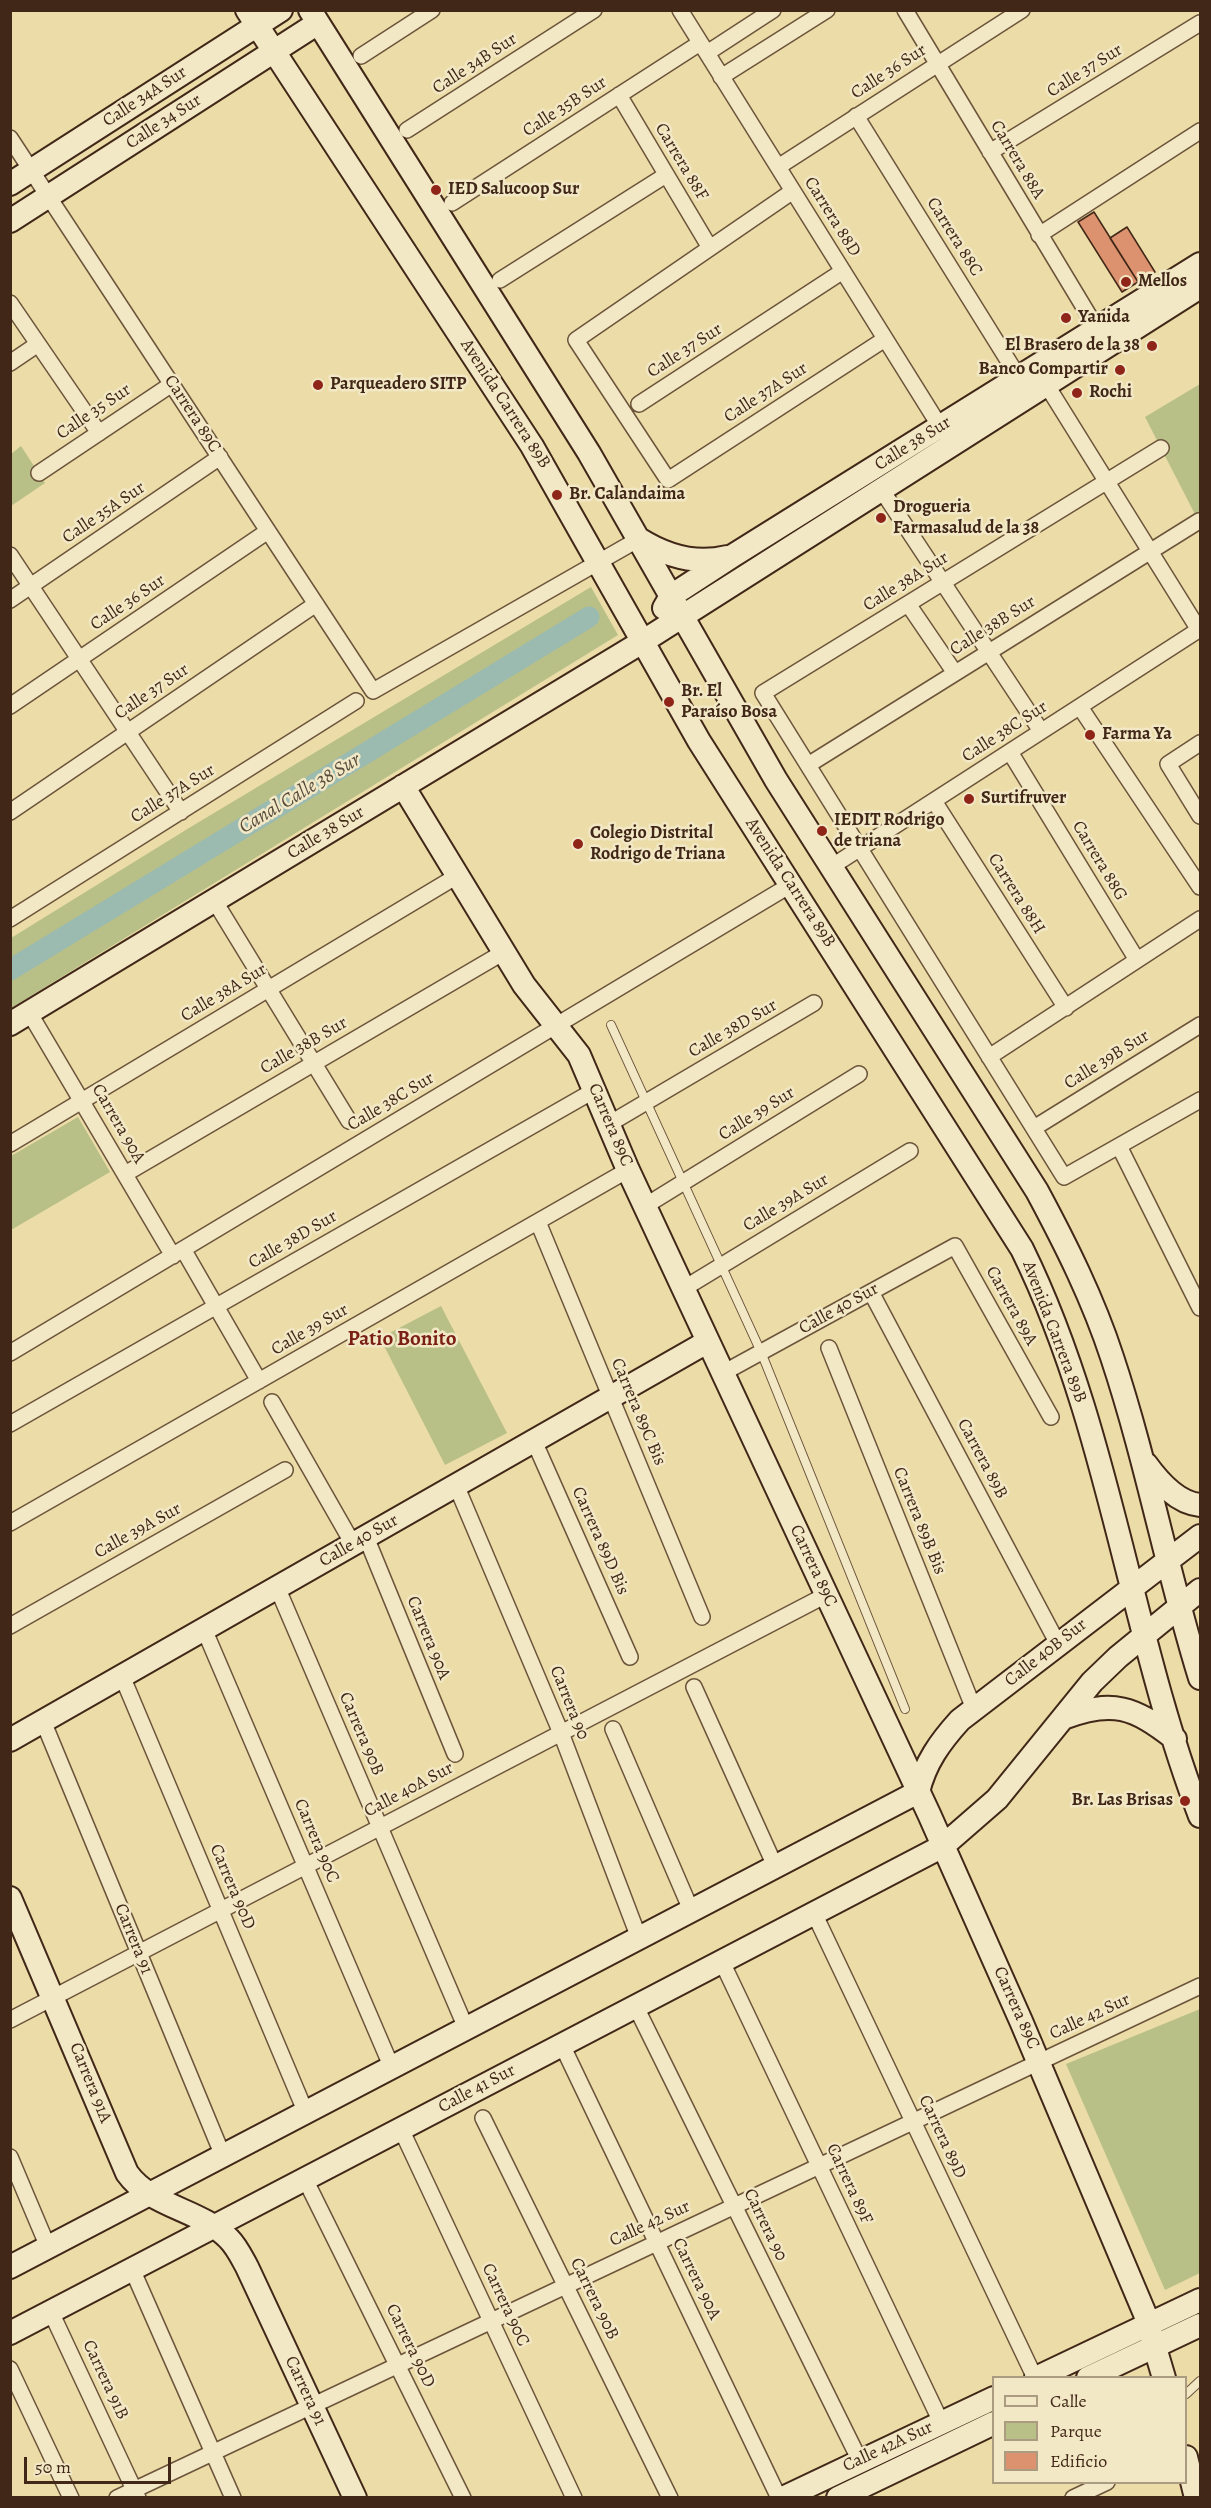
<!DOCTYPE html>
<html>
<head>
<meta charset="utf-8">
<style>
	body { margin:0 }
	#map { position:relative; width:1211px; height:2508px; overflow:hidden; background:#ebdca8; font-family:Alegreya,serif }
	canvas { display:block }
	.frame { position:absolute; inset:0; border:12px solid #412717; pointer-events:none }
	.legend { position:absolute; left:992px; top:2376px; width:195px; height:108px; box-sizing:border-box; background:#f2e8c6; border:2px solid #ab9b80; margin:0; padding:8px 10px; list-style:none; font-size:18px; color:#412717 }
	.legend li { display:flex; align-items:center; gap:12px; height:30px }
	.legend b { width:30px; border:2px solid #ab9b80 }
	.scale { position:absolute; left:24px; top:2457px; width:147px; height:27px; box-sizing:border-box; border:3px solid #412717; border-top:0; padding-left:8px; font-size:18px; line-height:21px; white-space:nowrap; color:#412717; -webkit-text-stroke:4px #f2e8c6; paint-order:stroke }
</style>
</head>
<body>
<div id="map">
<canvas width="1211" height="2508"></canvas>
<div class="frame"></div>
<ul class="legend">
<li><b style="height:8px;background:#f2e8c6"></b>Calle</li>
<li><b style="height:16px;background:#b8c087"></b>Parque</li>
<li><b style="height:16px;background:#dc926e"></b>Edificio</li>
</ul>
<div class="scale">50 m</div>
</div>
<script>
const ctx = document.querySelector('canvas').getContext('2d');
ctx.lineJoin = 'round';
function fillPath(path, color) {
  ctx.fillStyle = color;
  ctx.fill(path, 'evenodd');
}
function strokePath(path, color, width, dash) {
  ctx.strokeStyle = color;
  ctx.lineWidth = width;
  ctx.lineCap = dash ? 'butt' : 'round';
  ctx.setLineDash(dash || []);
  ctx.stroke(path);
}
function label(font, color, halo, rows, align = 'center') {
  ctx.font = font + ' Alegreya,serif';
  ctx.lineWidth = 5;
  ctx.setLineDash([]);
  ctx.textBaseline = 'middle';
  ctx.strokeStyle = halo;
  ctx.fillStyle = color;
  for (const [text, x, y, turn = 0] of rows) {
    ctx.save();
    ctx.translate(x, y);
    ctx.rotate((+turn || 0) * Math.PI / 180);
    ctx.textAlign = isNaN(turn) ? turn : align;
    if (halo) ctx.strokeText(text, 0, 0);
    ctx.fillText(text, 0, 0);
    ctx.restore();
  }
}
const green = new Path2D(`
	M1200 384V524L1145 417Z
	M21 446 45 483 11 506V454Z
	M591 587 618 635 11 1008V938L189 828Z
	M78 1117 110 1172 11 1230V1156Z
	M441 1306 507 1433 445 1465 380 1338Z
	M1200 2009V2273L1165 2290 1066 2064Z`);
const canal = new Path2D(`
	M10 970 589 617`);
const building = new Path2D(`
	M1094 212 1138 282 1122 292 1078 222Z
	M1127 227 1155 272 1138 282 1110 238Z`);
const lane = new Path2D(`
	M611 1025 761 1352 905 1709
	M1186 2394 1200 2381`);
const street = new Path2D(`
	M680 10 944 433
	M905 10 1097 329
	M707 53 773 10
	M361 56 432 10
	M721 77 827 10
	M619 95 710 248
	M856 116 1019 378
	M407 130 594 10
	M10 138 373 691 639 539
	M990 152 1200 23
	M778 167 1022 10
	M793 191 576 340 668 480 885 339
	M452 203 700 43
	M1039 235 1200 131
	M500 280 666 175
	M10 303 99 433
	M10 363 38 344
	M1046 384 1199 630
	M639 404 843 271
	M1161 448 763 693 1064 1177 1200 1100
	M39 473 172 384
	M881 489 1041 731
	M10 555 181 812
	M10 600 220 457
	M908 604 955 673
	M10 706 268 531
	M1080 707 1200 887
	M1200 743 1168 764 1200 816
	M1010 752 1137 960
	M808 765 1199 521
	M934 801 1066 1008
	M10 812 316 604
	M831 867 1200 629
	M214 900 349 1121
	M10 919 356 701
	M29 1012 173 1256
	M989 1057 1200 919
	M609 1124 814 1003
	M1034 1128 1200 1025
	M10 1144 457 876
	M1119 1146 1200 1308
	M125 1174 504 952
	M645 1206 859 1074
	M538 1222 702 1617
	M183 1249 259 1381
	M683 1289 910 1151
	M871 1292 1058 1644
	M829 1348 974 1709
	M10 1353 792 884
	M723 1373 955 1246 1051 1417
	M272 1402 353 1544
	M10 1424 595 1090
	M534 1441 630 1657
	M456 1485 561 1733 639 1938
	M10 1523 628 1170
	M366 1537 455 1754
	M277 1587 466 2028
	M10 1626 285 1470
	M204 1629 392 2068
	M122 1676 306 2113
	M694 1687 775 1866
	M43 1721 223 2156
	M613 1729 691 1910
	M814 1913 1035 2378
	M722 1962 941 2422
	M636 2007 860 2461
	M10 2020 826 1595
	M562 2045 779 2498
	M483 2118 670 2498
	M401 2129 574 2498
	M10 2157 48 2247
	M305 2179 463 2498
	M132 2269 233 2498
	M51 2312 138 2498
	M10 2369 71 2498
	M117 2498 1200 1986
	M1073 2498 1107 2482`);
const secondary = new Path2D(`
	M247 10 532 446 699 741 1022 1249C1110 1428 1129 1631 1200 1816
	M310 10 589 453 776 780 1037 1191C1066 1245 1093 1299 1112 1357 1147 1462 1167 1572 1200 1678
	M10 184 281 10
	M10 221 318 23
	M639 539C666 556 695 565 727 557
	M664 608 671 596 734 555 1200 264
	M403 786 524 985 579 1055 628 1170 929 1814 1021 2021 1145 2314 1164 2378
	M10 1024 642 642 1200 287
	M1146 1464C1159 1482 1177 1503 1200 1505
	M1063 1718C1113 1699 1134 1707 1175 1739
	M10 1740 707 1342
	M918 1792C925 1763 940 1742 960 1720L1200 1536
	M10 1898 127 2173C152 2208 201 2209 229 2239 237 2247 242 2258 247 2267L355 2498
	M10 2267 918 1792
	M10 2333 943 1846 997 1799 1092 1682 1118 1657 1200 1590
	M1036 2378 1200 2300
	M1088 2378 1200 2325
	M1186 2457 1196 2498
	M783 2498 994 2398
	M838 2498 994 2423`);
const markers = [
	[436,190,6,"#8f2418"],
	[1126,282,6,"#8f2418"],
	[1066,318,6,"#8f2418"],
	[1152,346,6,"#8f2418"],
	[1120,370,6,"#8f2418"],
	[318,385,6,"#8f2418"],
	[1077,393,6,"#8f2418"],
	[557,495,6,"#8f2418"],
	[881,518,6,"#8f2418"],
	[669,702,6,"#8f2418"],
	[1090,735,6,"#8f2418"],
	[969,799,6,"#8f2418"],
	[822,831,6,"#8f2418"],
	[578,844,6,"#8f2418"],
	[1185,1801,6,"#8f2418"]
];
const streetNames = [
	["Calle 34B Sur",475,64,-33],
	["Calle 37 Sur",1085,71,-32],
	["Calle 36 Sur",889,72,-33],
	["Calle 34A Sur",145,97,-33],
	["Calle 35B Sur",565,107,-33],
	["Calle 34 Sur",164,122,-33],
	["Carrera 88A",1017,160,59],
	["Carrera 88F",681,162,59],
	["Carrera 88D",832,217,58],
	["Carrera 88C",954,237,58],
	["Calle 37 Sur",685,351,-33],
	["Calle 37A Sur",766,393,-33],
	["Avenida Carrera 89B",505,404,57],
	["Calle 35 Sur",94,412,-34],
	["Carrera 89C",192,414,57],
	["Calle 38 Sur",913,444,-32],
	["Calle 35A Sur",104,513,-34],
	["Calle 38A Sur",906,582,-32],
	["Calle 36 Sur",128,603,-34],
	["Calle 38B Sur",993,626,-32],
	["Calle 37 Sur",152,692,-34],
	["Calle 38C Sur",1005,732,-33],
	["Calle 37A Sur",173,794,-32],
	["Calle 38 Sur",326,833,-31],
	["Carrera 88G",1099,861,59],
	["Avenida Carrera 89B",790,883,57],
	["Carrera 88H",1016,894,58],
	["Calle 38A Sur",224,993,-31],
	["Calle 38D Sur",733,1029,-30],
	["Calle 38B Sur",304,1046,-30],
	["Calle 39B Sur",1107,1060,-32],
	["Calle 38C Sur",391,1102,-31],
	["Calle 39 Sur",757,1114,-32],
	["Carrera 90A",118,1124,60],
	["Carrera 89C",610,1125,67],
	["Calle 39A Sur",786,1203,-31],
	["Calle 38D Sur",293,1240,-30],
	["Carrera 89A",1011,1306,61],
	["Calle 40 Sur",839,1309,-29],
	["Calle 39 Sur",310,1330,-30],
	["Avenida Carrera 89B",1054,1332,69],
	["Carrera 89C Bis",638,1412,67],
	["Carrera 89B",982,1459,62],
	["Carrera 89B Bis",919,1521,68],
	["Calle 39A Sur",138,1531,-29],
	["Calle 40 Sur",359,1541,-30],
	["Carrera 89D Bis",600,1541,66],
	["Carrera 89C",813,1566,65],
	["Carrera 90A",428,1638,68],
	["Calle 40B Sur",1046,1653,-38],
	["Carrera 90",569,1703,68],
	["Carrera 90B",361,1734,67],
	["Calle 40A Sur",409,1790,-28],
	["Carrera 90C",316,1841,67],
	["Carrera 90D",232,1887,67],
	["Carrera 91",133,1939,68],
	["Carrera 89C",1016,2008,66],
	["Calle 42 Sur",1090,2017,-25],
	["Carrera 91A",90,2083,68],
	["Calle 41 Sur",477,2089,-28],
	["Carrera 89D",942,2137,65],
	["Carrera 89F",849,2184,65],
	["Calle 42 Sur",650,2224,-25],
	["Carrera 90",765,2225,64],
	["Carrera 90A",696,2279,64],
	["Carrera 90B",594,2299,64],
	["Carrera 90C",505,2305,65],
	["Carrera 90D",410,2346,64],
	["Carrera 91B",105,2380,65],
	["Carrera 91",305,2391,65],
	["Calle 42A Sur",888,2447,-25]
];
const poiNames = [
	["IED Salucoop Sur",448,190],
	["Mellos",1138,282],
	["Yanida",1078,318],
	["El Brasero de la 38",1140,346,"right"],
	["Banco Compartir",1108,370,"right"],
	["Parqueadero SITP",330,385],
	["Rochi",1089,393],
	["Br. Calandaima",569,495],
	["Drogueria",893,508],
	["Farmasalud de la 38",893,529],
	["Br. El",681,692],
	["Paraíso Bosa",681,713],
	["Farma Ya",1102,735],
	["Surtifruver",981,799],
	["IEDIT Rodrigo",834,821],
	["de triana",834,842],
	["Colegio Distrital",590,834],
	["Rodrigo de Triana",590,855],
	["Br. Las Brisas",1173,1801,"right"]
];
const waterNames = [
	["Canal Calle 38 Sur",300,794,-31]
];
const quarterNames = [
	["Patio Bonito",402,1340]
];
fillPath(green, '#b8c087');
strokePath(canal, '#9bbab0', 21);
fillPath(building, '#dc926e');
strokePath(building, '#412717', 1.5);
strokePath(lane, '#6c543b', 10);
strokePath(street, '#6c543b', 18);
strokePath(secondary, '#412717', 26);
strokePath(lane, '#f2e8c6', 8);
strokePath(street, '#f2e8c6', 15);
strokePath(secondary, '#f2e8c6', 22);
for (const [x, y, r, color] of markers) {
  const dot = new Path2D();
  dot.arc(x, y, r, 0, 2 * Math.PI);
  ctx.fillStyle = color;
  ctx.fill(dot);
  strokePath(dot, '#f2e8c6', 2);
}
label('18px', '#412717', '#f2e8c6', streetNames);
label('bold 18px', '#412717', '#f2e8c6', poiNames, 'left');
label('italic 20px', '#584c3d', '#f2e8c6', waterNames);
label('bold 21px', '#7a1f14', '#f2e8c6', quarterNames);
</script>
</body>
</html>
